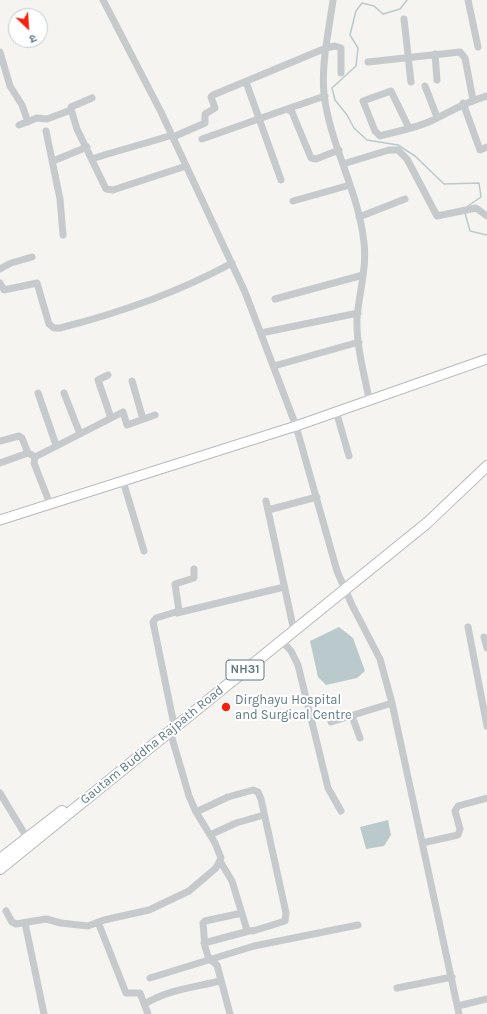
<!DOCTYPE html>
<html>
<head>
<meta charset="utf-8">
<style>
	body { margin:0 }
	#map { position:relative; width:487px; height:1014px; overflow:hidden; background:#f5f4f0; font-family:Karla,"Noto Sans Devanagari",sans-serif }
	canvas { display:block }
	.north { position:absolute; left:8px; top:8px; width:40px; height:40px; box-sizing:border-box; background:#fff; border:1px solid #bfcace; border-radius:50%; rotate:155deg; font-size:11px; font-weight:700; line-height:16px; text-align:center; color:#607a84 }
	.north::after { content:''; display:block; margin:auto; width:14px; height:18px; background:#f5210f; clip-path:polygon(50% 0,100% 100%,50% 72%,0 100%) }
</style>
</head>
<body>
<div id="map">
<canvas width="487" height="1014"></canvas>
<div class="north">उ</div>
</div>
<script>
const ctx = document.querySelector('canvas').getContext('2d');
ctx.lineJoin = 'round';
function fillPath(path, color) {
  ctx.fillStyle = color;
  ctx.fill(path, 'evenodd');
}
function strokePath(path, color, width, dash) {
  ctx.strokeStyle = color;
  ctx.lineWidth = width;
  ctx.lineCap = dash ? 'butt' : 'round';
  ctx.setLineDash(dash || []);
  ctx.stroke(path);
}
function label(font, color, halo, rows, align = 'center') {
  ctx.font = font + ' Karla,sans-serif';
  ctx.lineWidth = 4;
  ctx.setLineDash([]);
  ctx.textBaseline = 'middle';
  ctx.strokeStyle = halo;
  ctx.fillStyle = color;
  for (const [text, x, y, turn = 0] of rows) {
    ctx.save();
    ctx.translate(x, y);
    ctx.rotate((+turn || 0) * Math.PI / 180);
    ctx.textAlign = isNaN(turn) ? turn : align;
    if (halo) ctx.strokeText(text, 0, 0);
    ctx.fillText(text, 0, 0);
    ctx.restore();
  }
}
const water = new Path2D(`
	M339 627 353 638 365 671 357 678 326 685 318 677 310 641Z
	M388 820 391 835 384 846 366 849 360 827Z`);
const stream = new Path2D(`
	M407 0 400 9 383 14 374 6 362 3 356 11 350 35 358 48 356 66 332 88 335 100 347 115 354 128 367 140 398 145 415 156 444 184 479 183 481 197 468 206
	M465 213 470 231 487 235`);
const minor = new Path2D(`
	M103 0 161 112 245 292 296 426 337 571 352 605 380 659 392 703 459 1014
	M333 0C329 31 321 63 324 94 330 145 359 192 364 243 367 268 359 293 357 318 356 345 364 373 369 399
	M468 0 478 47
	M404 19 411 82
	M0 52 10 86 22 105 28 122
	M435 54 437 80
	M368 62 460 52 465 58 473 100
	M246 82 281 180
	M425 86 437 117
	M92 98 71 107V109L77 129 106 189 113 190 186 166
	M463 103 480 150 487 147
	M287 109 325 96
	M19 125 37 118 47 119 71 110
	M409 128 391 91 363 101 375 131 380 136 383 135C399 131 416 128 431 121 450 112 465 102 487 96
	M46 131 60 199 63 235
	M173 137 205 123V114L215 108 211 97 213 95 326 48 335 46 341 48V73
	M202 139 287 109 292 112 311 158 316 159 339 150
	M92 159C118 150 145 144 172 135
	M53 161 87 147
	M343 164 389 150H398L407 159 437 216 476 208 487 216
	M293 201 350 185
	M359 217 405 199
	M0 269 11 263 32 257
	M0 283 4 290 37 283 49 324 54 328H60C119 313 179 292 232 263
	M275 299 363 275
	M261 333 358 313
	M274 366 359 342
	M108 375 98 380 111 418
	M132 381 143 419
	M38 393 56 445
	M64 393 80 434
	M336 411 349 456
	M0 441 19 436 22 438 28 453
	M0 463 28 453 32 455
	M123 481 144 551
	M266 501 294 631
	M50 504 34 463 35 457 123 412 127 425 155 415
	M268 510 317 497
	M177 613 284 587
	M468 627 487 726
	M484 637 487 648
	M281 640 291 651 298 665 328 788 341 811
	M352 716 360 738
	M173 720 153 622 156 618 179 611 175 584 194 578V569
	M331 722 392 703
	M170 731 189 796 196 812
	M0 793 29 841
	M210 835 236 823 264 815
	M422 843 458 835 460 829 455 811 458 806 487 798
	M6 911 12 922 16 924 46 919 61 923 88 926 104 920 149 910 189 891 216 868 221 858 215 843 196 812 228 797 253 790 258 792 261 799 286 913 285 921 253 931 247 930 232 881 220 861
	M98 922 126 993H140L148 1014
	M25 923 44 1014
	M204 943 249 931
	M150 978 254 946 358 925
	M397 988 452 977
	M145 1004C166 990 196 987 220 981
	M458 1006 487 999
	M230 1014 217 965 209 959 205 947 203 923 205 921 242 913`);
const major = new Path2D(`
	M0 520 296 426 487 359`);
const highway = new Path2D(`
	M0 859 62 811
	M0 869 427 523 487 466`);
const markers = [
	[226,707,5,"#f5210f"]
];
const shields = [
	[245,670,38]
];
const shieldNames = [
	["NH31",245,670]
];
const poiNames = [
	["Dirghayu Hospital",235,700],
	["and Surgical Centre",235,715]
];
const streetNames = [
	["Gautam Buddha Rajpath Road",152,745,-39]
];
fillPath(water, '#bacacc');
strokePath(stream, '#bacacc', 1.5);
strokePath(major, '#b4babc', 11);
strokePath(highway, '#b5babc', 12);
strokePath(minor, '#c6cacc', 7);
strokePath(major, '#fff', 9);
strokePath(highway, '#fff', 10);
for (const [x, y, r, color] of markers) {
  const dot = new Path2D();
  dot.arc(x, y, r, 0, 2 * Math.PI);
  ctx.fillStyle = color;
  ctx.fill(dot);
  strokePath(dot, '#fff', 1.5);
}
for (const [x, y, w] of shields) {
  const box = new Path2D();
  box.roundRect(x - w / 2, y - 10, w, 20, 3);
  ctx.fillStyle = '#fff';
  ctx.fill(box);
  strokePath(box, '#607a84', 1);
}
label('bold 12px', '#607a84', null, shieldNames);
label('13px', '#607a84', '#fff', poiNames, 'left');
label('13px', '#607a84', '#fff', streetNames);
</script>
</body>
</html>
